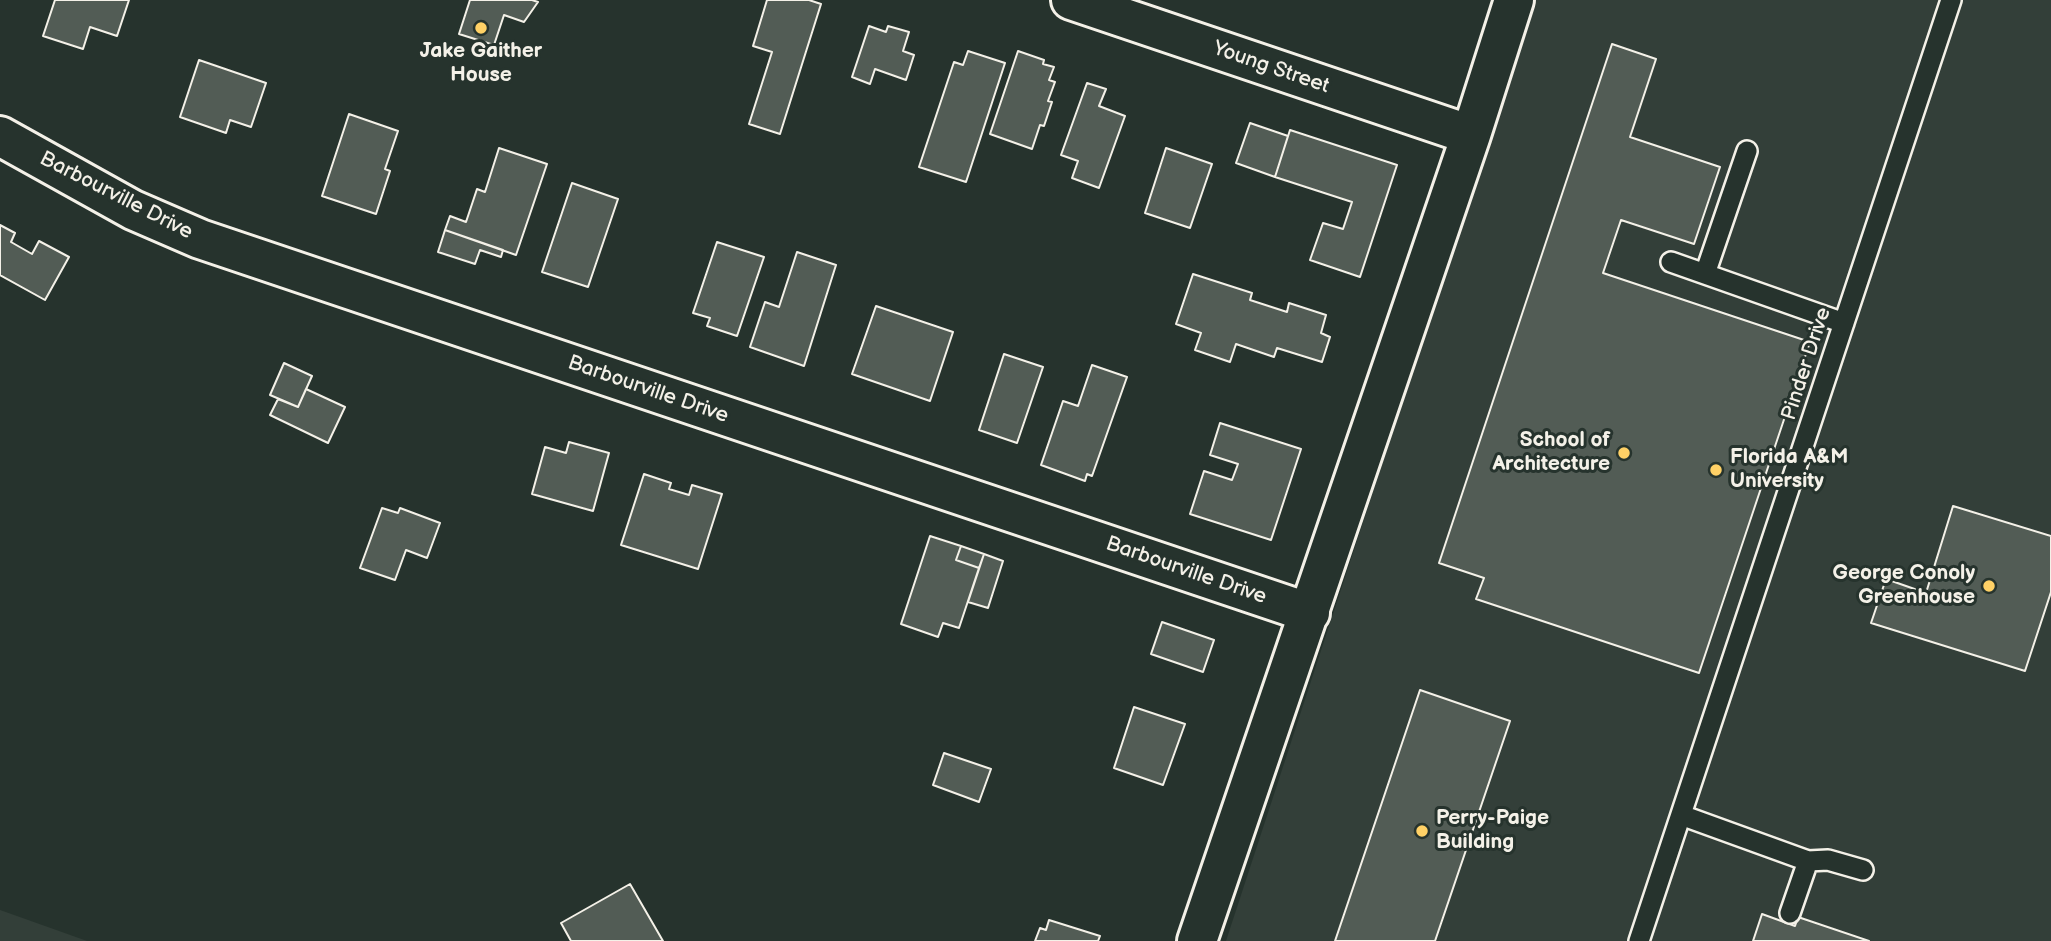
<!DOCTYPE html>
<html>
<head>
<meta charset="utf-8">
<style>
	body { margin:0 }
	canvas { display:block; background:#26332d }
</style>
</head>
<body>
<canvas width="2051" height="941"></canvas>
<script>
const ctx = document.querySelector('canvas').getContext('2d');
ctx.lineJoin = 'round';
function fillPath(path, color) {
  ctx.fillStyle = color;
  ctx.fill(path, 'evenodd');
}
function strokePath(path, color, width, dash) {
  ctx.strokeStyle = color;
  ctx.lineWidth = width;
  ctx.lineCap = dash ? 'butt' : 'round';
  ctx.setLineDash(dash || []);
  ctx.stroke(path);
}
function label(font, color, halo, rows, align = 'center') {
  ctx.font = font + ' "Balsamiq Sans",sans-serif';
  ctx.lineWidth = 6;
  ctx.setLineDash([]);
  ctx.textBaseline = 'middle';
  ctx.strokeStyle = halo;
  ctx.fillStyle = color;
  for (const [text, x, y, turn = 0] of rows) {
    ctx.save();
    ctx.translate(x, y);
    ctx.rotate((+turn || 0) * Math.PI / 180);
    ctx.textAlign = isNaN(turn) ? turn : align;
    if (halo) ctx.strokeText(text, 0, 0);
    ctx.fillText(text, 0, 0);
    ctx.restore();
  }
}
const built = new Path2D(`
	M1534 0H2051V941H1226Z
	M0 910 87 941H0Z`);
const building = new Path2D(`
	M55 0H129L117 36 90 27 83 49 43 36Z
	M470 0H532L538 2 524 22 504 15 494 45 459 34Z
	M767 0H809L821 4 780 134 749 124 772 52 753 46Z
	M869 26 886 32 888 26 909 32 903 51 914 55 906 80 875 69 870 84 852 77Z
	M1612 44 1656 59 1630 137 1720 167 1694 244 1621 220 1603 273 1810 342 1699 673 1476 599 1484 578 1439 563Z
	M968 51 1005 63 966 182 919 167 954 62 963 65Z
	M1018 51 1044 60 1043 64 1054 67 1049 80 1055 82 1048 101 1052 102 1044 126 1040 125 1032 149 990 134Z
	M199 60 266 83 251 127 230 120 226 133 180 117Z
	M1087 83 1106 89 1099 106 1125 116 1099 188 1072 178 1078 161 1061 155Z
	M349 114 398 131 385 169 390 171 376 214 322 196Z
	M1250 123 1288 136 1275 177 1236 163Z
	M1290 130 1397 165 1360 277 1310 260 1323 223 1343 229 1352 202 1275 177Z
	M499 148 547 164 516 255 445 230 450 216 466 222 477 189 485 192Z
	M1166 148 1212 164 1190 228 1145 213Z
	M572 183 618 199 588 287 542 272Z
	M0 225 15 233 11 242 32 254 39 241 69 257 45 300 0 275Z
	M445 230 503 250 501 257 480 250 475 264 438 252Z
	M717 242 764 257 737 336 707 326 710 318 693 313Z
	M797 252 836 265 804 366 750 347 765 302 779 307Z
	M1193 274 1252 293 1250 300 1287 312 1289 303 1326 315 1321 333 1330 337 1322 362 1277 348 1274 357 1236 344 1230 362 1195 350 1201 333 1176 324Z
	M876 306 953 332 930 401 852 374Z
	M1004 354 1043 367 1017 443 979 430Z
	M284 363 312 376 298 407 270 395Z
	M1092 365 1127 377 1092 476 1087 474 1085 481 1041 465 1063 401 1078 406Z
	M306 389 345 407 328 443 270 415 278 399 298 407Z
	M1220 423 1301 449 1271 540 1190 514 1204 471 1232 480 1238 464 1210 455Z
	M569 442 609 453 593 511 532 494 545 447 566 453Z
	M644 474 671 483 669 489 689 495 692 485 722 494 698 569 621 545Z
	M1953 506 2051 536V592L2025 671 1871 623 1886 579 1926 593Z
	M382 508 398 513 400 508 440 523 427 558 406 550 395 580 360 568Z
	M930 536 961 546 956 560 979 568 959 628 943 623 938 637 901 624Z
	M961 546 984 554 979 568 956 560Z
	M984 554 1003 561 988 608 968 602Z
	M1162 622 1214 640 1203 672 1151 654Z
	M1420 690 1510 721 1435 941H1335Z
	M1134 707 1185 724 1163 785 1114 768Z
	M944 753 991 769 979 802 933 785Z
	M630 884 663 941H571L561 923Z
	M1762 914 1795 926 1798 917 1869 941H1753Z
	M1049 920 1100 936 1098 941H1035L1040 928 1046 930Z`);
const lane = new Path2D(`
	M1671 262 1844 323
	M1705 274 1747 151
	M1681 815 1808 861 1828 860 1863 870
	M1790 913 1808 861
	M1639 941 1951 0`);
const street = new Path2D(`
	M1071 0 1471 135
	M0 136 133 210 200 239 1310 613
	M1197 941 1471 135 1514 0`);
const markers = [
	[481,28,7,"#ffd166"],
	[1624,453,7,"#ffd166"],
	[1716,470,7,"#ffd166"],
	[1989,586,7,"#ffd166"],
	[1422,831,7,"#ffd166"]
];
const poiNames = [
	["Jake Gaither",481,52,"center"],
	["House",481,76,"center"],
	["School of",1610,441],
	["Architecture",1610,465],
	["Florida A&M",1730,458,"left"],
	["University",1730,482,"left"],
	["George Conoly",1975,574],
	["Greenhouse",1975,598],
	["Perry-Paige",1436,819,"left"],
	["Building",1436,843,"left"]
];
const streetNames = [
	["Young Street",1271,68,19],
	["Barbourville Drive",116,196,27],
	["Pinder Drive",1807,364,-72],
	["Barbourville Drive",648,390,19],
	["Barbourville Drive",1186,571,19]
];
fillPath(built, '#333f39');
fillPath(building, '#525c55');
strokePath(building, '#f4f1e8', 2);
strokePath(lane, '#f4f1e8', 24);
strokePath(street, '#f4f1e8', 44);
strokePath(lane, '#26332d', 19);
strokePath(street, '#26332d', 38);
for (const [x, y, r, color] of markers) {
  const dot = new Path2D();
  dot.arc(x, y, r, 0, 2 * Math.PI);
  ctx.fillStyle = color;
  ctx.fill(dot);
  strokePath(dot, '#26332d', 2.5);
}
label('bold 21px', '#f4f1e8', '#26332d', poiNames, 'right');
label('21px', '#f4f1e8', '#26332d', streetNames);
</script>
</body>
</html>
